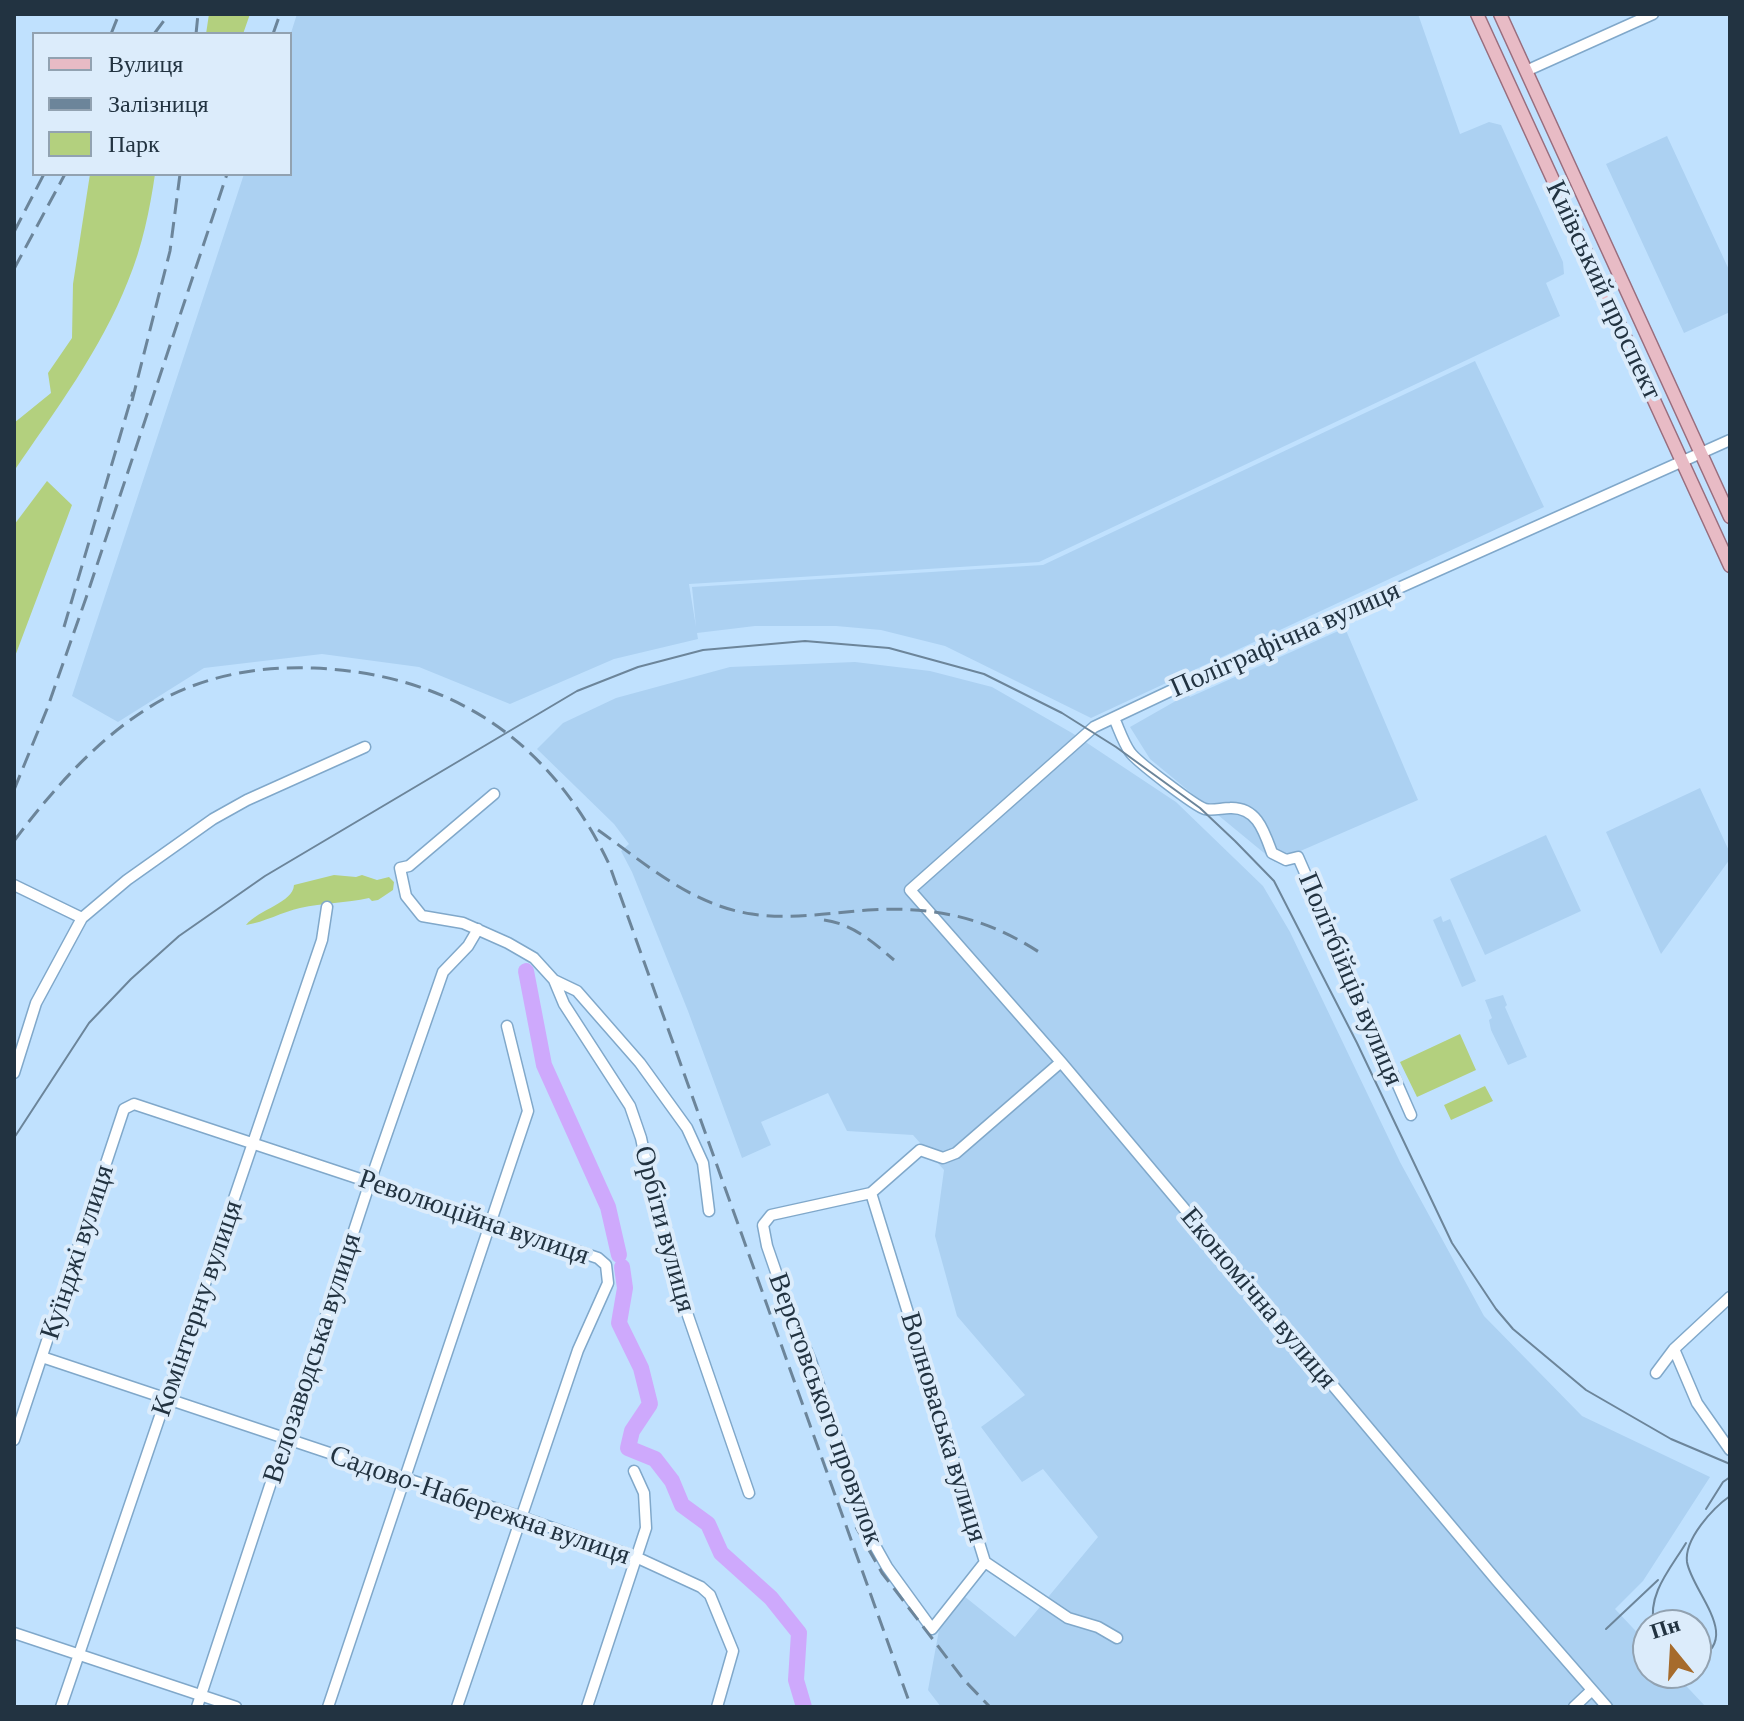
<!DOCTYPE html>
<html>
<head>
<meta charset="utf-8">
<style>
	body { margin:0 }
	#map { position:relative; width:1744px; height:1721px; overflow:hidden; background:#c0e1fe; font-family:"Crimson Pro",serif }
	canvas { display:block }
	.frame { position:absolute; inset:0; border:16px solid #223341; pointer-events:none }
	.legend { position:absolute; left:32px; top:32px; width:260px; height:144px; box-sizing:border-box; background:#dcecfb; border:2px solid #92a2b1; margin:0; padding:10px 14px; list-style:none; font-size:24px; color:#223341 }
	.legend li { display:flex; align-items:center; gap:16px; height:40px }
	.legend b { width:40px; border:2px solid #92a2b1 }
	.north { position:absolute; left:1632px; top:1609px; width:80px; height:80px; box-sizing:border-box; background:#dcecfb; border:2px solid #92a2b1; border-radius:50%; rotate:342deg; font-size:22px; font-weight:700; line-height:32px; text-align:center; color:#223341 }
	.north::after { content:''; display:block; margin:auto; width:28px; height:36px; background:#a66b2c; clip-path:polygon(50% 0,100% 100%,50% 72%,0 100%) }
</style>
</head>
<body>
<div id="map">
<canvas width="1744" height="1721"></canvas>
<div class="frame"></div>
<ul class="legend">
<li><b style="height:10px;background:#e8bbc5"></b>Вулиця</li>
<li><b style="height:10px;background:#6c859a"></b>Залізниця</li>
<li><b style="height:22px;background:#b3d07e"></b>Парк</li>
</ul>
<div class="north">Пн</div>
</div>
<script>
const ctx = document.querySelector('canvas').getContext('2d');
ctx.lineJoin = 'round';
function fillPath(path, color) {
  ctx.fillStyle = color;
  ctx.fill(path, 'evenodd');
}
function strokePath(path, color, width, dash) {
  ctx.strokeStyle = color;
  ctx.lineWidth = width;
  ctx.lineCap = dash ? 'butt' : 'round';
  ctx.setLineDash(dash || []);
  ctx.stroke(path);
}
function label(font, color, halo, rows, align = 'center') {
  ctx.font = font + ' "Crimson Pro",serif';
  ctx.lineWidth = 8;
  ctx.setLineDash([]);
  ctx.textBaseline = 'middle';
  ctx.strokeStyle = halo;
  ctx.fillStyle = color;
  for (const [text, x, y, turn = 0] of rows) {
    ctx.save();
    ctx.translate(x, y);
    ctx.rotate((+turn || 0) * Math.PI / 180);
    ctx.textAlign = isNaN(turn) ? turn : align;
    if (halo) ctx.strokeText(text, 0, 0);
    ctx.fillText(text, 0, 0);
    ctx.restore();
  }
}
const built = new Path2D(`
	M297 14H1418L1460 134 1489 122 1501 125 1563 262 1564 274 1546 283 1560 316 1039 562 689 584 696 627 692 587 1043 565 1475 361 1544 507 1091 718 945 646 881 630 836 626H755L697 633 698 639 614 659 510 704 419 667 322 654 204 668 118 722 72 696 244 174H290V36Z
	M1667 136 1730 272V312L1684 333 1606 164Z
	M1345 628 1418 800 1275 862 1150 759 1130 727 1188 694 1190 697Z
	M855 662 930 671 992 687 1072 733 1176 802 1263 886 1290 932 1400 1162 1484 1316 1582 1416 1710 1477 1643 1581 1615 1609 1648 1644V1673H1674L1706 1707H941L928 1690 939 1630 964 1596 1015 1637 1098 1537 1043 1469 1022 1482 981 1427 1025 1395 957 1316 935 1236 944 1170 913 1135 847 1131 828 1093 761 1122 771 1145 742 1158 688 1011 632 872 621 851 629 844 614 824 537 749 563 723 616 698 730 667Z
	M1700 788 1730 853V859L1661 954 1606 832Z
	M1546 835 1581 911 1485 955 1450 879Z
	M1441 916 1443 922 1450 919 1476 981 1462 987 1433 920Z
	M1503 995 1507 1005 1505 1007 1527 1057 1508 1065 1491 1030 1489 1020 1492 1018 1485 1000Z`);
const green = new Path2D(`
	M209 14H250L243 34H206Z
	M90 174H155C150 209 142 248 128 281 101 350 55 411 14 471V423L51 393 48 373 72 338 73 284Z
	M47 481 72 505 14 659V525Z
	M334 875 356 877 362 875 377 880 389 877 394 882 393 890 378 900 372 901 369 898C346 903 323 903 300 908 282 912 265 922 246 925 259 909 293 903 294 885Z
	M1460 1034 1476 1070 1417 1097 1400 1062Z
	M1485 1086 1493 1101 1451 1120 1444 1105Z`);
const river = new Path2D(`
	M526 971 544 1065 608 1207 619 1255
	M622 1267 625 1288 619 1323 641 1368 650 1404 632 1431 628 1448 655 1459 672 1481 682 1505 708 1524 721 1553 771 1598 799 1633 796 1680 804 1707`);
const minor = new Path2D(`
	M1526 71 1653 14
	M1114 718C1119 729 1123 742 1130 752 1136 761 1195 806 1205 809 1212 811 1222 808 1230 808 1257 807 1264 831 1272 853L1286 860 1298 857 1411 1115
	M494 794 409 866 400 868 406 896 422 916 463 923 508 943 534 958 554 980 577 991 640 1063 687 1128 703 1163 709 1211
	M14 885 82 918
	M554 980 564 1004 630 1106 641 1138 664 1246 749 1493
	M14 1073 36 1003 82 918 127 880 213 819 247 800 365 747
	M871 1193 985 1562 1068 1618 1098 1627 1117 1638
	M1674 1349 1697 1403 1730 1450
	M42 1357 521 1517 638 1558 701 1587 710 1595 733 1651 717 1707
	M1656 1373 1674 1349 1730 1297
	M14 1440 124 1109 134 1104 598 1258 606 1265 608 1283 578 1350 457 1707
	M985 1562 932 1629 887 1567 869 1535 811 1361 787 1304 767 1246 763 1225 771 1215 871 1193 920 1150 943 1158 956 1153 1061 1062
	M14 1633 236 1707
	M61 1707 322 940 327 907
	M197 1707 370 1182 443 972 468 946 478 929
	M328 1707 528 1111 507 1026
	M587 1707 646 1528 644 1493 634 1471
	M1574 1707 1592 1690
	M1607 1707 1498 1582 1061 1062 910 890 1094 727 1204 675 1730 440`);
const major = new Path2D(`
	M1477 14 1730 566
	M1500 14 1730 517`);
const tram = new Path2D(`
	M14 1138 89 1023 131 979 179 936 265 876 577 691 638 667 703 650 805 641 889 648 984 674 1062 713 1116 747 1200 808 1235 841 1274 881 1357 1043 1452 1243 1496 1309 1513 1329 1586 1390 1671 1439 1730 1464
	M1706 1509 1723 1482 1730 1477
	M1654 1625C1647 1594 1671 1568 1686 1543
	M1606 1629 1658 1580
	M1696 1660C1744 1639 1692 1592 1687 1562 1684 1539 1713 1508 1730 1496`);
const rail = new Path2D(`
	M111 34 119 14
	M154 34 169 14
	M196 34 198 14
	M273 34 280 14
	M14 232 44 174
	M14 269 65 174
	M132 401 170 251 180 174
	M64 627 133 392
	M14 790 47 709 86 598 227 174
	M598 830C646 864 691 905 752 914 792 920 828 913 868 910 934 906 986 917 1042 954
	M14 841C56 785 105 730 167 697 213 674 263 666 314 668 451 674 550 740 609 864L911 1707
	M824 920C853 924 873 942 894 960
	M856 1527 882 1573 964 1680 990 1707`);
const streetNames = [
	["Київський проспект",1604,290,65],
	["Поліграфічна вулиця",1285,639,-24],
	["Політбійців вулиця",1351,979,67],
	["Революційна вулиця",474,1217,19],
	["Орбіти вулиця",665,1229,75],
	["Куїнджі вулиця",77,1252,-72],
	["Економічна вулиця",1259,1298,50],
	["Комінтерну вулиця",197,1308,-71],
	["Велозаводська вулиця",312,1358,-72],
	["Верстовського провулок",826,1409,70],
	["Волноваська вулиця",944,1427,73],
	["Садово-Набережна вулиця",480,1505,19]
];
fillPath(built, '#acd1f2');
fillPath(green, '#b3d07e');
strokePath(river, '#cea9fc', 16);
strokePath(minor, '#80a8ca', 13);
strokePath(major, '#996e7e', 15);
strokePath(minor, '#fff', 10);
strokePath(major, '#e8bbc5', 12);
strokePath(tram, '#6c859a', 2);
strokePath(rail, '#6c859a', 3, [16, 8]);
label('28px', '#223341', '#dcecfb', streetNames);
</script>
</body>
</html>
